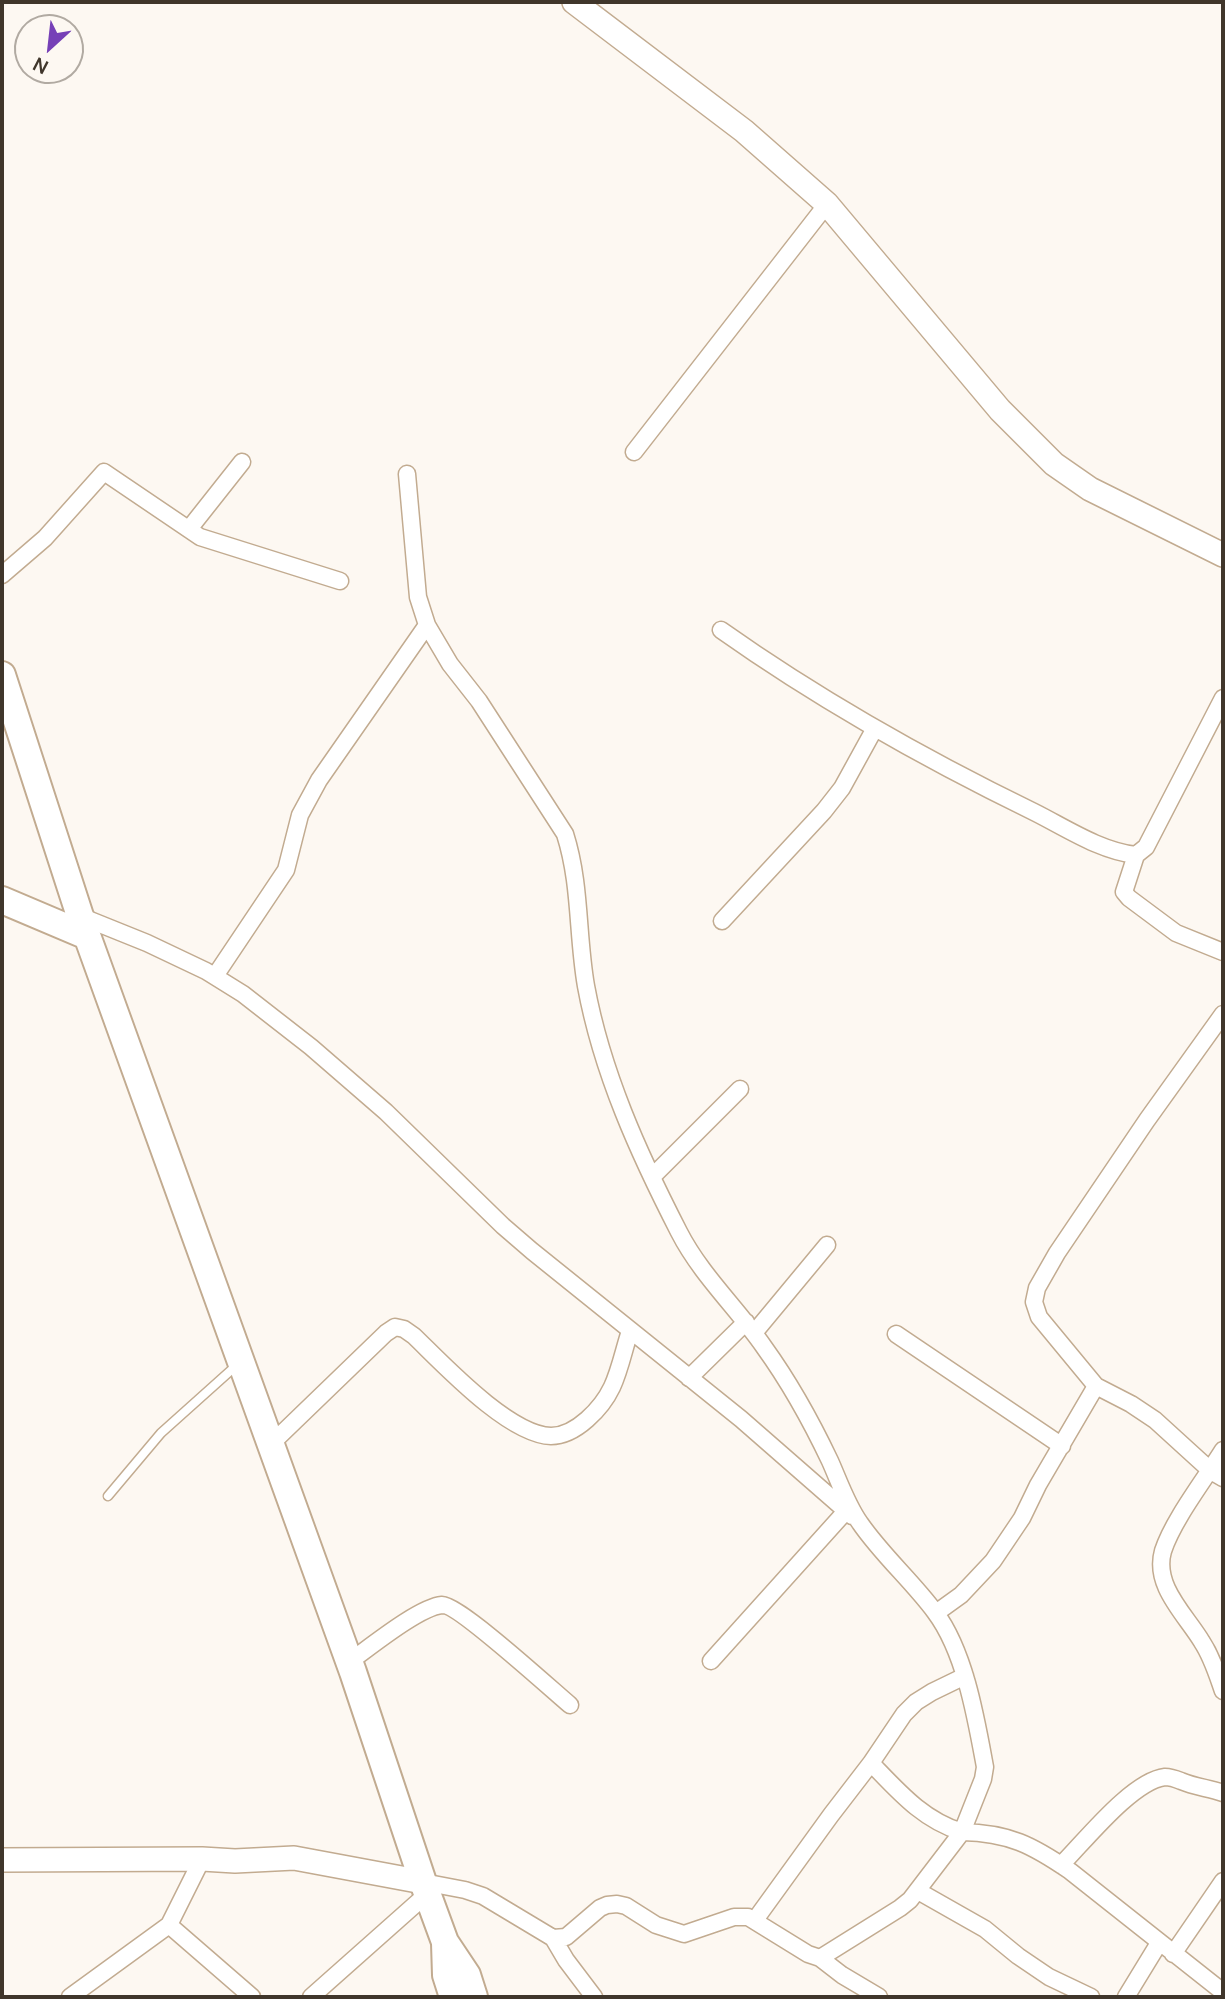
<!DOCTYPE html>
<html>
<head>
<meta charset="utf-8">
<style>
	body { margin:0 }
	#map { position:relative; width:1225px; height:1999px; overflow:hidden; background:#fdf8f2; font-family:Manrope,sans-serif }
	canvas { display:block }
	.frame { position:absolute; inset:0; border:4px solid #40362b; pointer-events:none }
	.north { position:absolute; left:14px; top:14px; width:70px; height:70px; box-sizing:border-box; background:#fdf8f2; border:2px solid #b1aaa2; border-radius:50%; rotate:207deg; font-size:19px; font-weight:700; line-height:28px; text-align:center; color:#40362b }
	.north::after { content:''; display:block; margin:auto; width:24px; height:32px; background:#7640b7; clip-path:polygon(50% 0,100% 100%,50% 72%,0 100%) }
</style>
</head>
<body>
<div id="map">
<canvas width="1225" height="1999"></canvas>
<div class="frame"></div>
<div class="north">N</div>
</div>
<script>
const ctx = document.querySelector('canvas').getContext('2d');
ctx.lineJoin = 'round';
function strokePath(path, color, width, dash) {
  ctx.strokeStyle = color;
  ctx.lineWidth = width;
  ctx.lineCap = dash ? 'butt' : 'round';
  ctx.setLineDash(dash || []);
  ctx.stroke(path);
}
const lane = new Path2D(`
	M108 1496 161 1433 238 1364`);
const street = new Path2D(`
	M634 452 827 204
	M407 474 418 597 427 625 450 664 479 701 565 834C581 884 577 935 586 986 602 1073 639 1154 679 1232 701 1275 737 1308 764 1347 790 1383 811 1421 830 1461 839 1481 847 1505 860 1523 882 1555 912 1581 935 1612 965 1652 976 1718 985 1767L983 1779 962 1832C1009 1833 1032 1845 1070 1871L1223 1992
	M189 529 242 462
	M2 575 45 538 104 472 200 537 340 581
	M721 630C820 700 925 759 1034 812 1066 828 1100 851 1136 855L1146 847 1223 698
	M1136 855 1124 892 1129 898 1176 933 1223 952
	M80 916 147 943 206 971 243 994 311 1047 386 1112 503 1226 532 1251 741 1419 852 1516
	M722 921 824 811 842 788 875 728
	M215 976 286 870 300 815 319 780 427 625
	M1223 1014 1147 1120 1057 1253 1037 1288 1034 1302 1039 1317 1096 1386 1131 1404 1155 1420 1211 1471 1223 1478
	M652 1177 740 1089
	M754 1333 827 1245
	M896 1334 1062 1446
	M689 1378 746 1322
	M270 1445 386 1333 395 1327 404 1329 414 1336C443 1364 509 1435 551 1436 576 1436 602 1408 612 1387 620 1370 624 1349 630 1331
	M1223 1450C1205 1479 1173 1520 1163 1551 1153 1586 1186 1615 1202 1642 1212 1657 1217 1674 1223 1691
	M936 1613 961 1595 993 1561 1022 1518 1038 1485 1096 1386
	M711 1661 846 1511
	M349 1662C369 1648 419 1607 442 1605 458 1604 551 1689 570 1705
	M1061 1865C1085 1841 1132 1781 1165 1777 1171 1777 1176 1779 1181 1781 1195 1787 1209 1788 1223 1793
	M423 1882 465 1890 483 1896 553 1938 566 1937 600 1908 607 1905 617 1904 626 1906 656 1925 684 1934 734 1917H748L808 1954 820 1958 842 1975 879 1997
	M918 1891 985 1929 1018 1956 1049 1977 1091 1997
	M755 1920 831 1815 871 1763 904 1714 916 1702 932 1692 965 1676
	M169 1925 252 1997
	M553 1938 566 1960 594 1997
	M1173 1954 1223 1881
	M820 1958 900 1908 910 1900 962 1832C923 1820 899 1792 871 1763
	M70 1997 169 1925 202 1859
	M311 1997 427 1894
	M1126 1997 1159 1943`);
const secondary = new Path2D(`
	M574 2 744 131 827 204 1000 410 1054 464 1090 489 1223 555
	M2 1860 202 1859 235 1861 294 1858 423 1882`);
const primary = new Path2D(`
	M2 675 80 916 353 1672 423 1882 445 1942 467 1975 474 1997
	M2 900 87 936
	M445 1943 446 1975 453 1997`);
strokePath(lane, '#c2ab90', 11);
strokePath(street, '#c2ab90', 19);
strokePath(secondary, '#c2ab90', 26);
strokePath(primary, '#c2ab90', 30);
strokePath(lane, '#fff', 8);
strokePath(street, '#fff', 16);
strokePath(secondary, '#fff', 23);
strokePath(primary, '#fff', 26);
</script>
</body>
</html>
